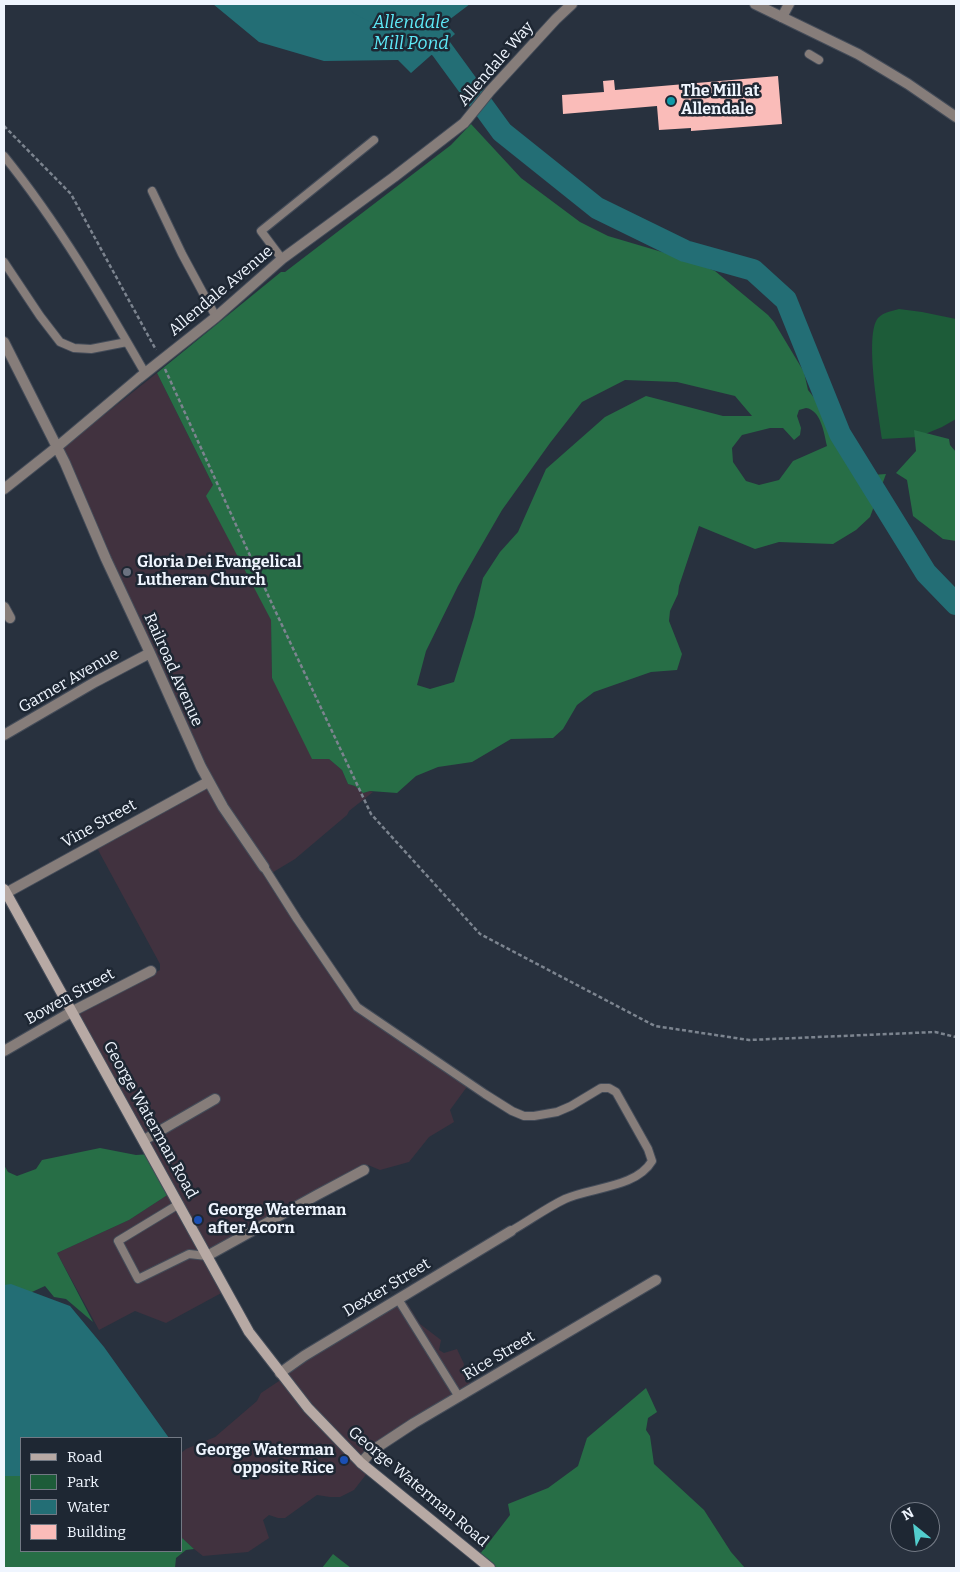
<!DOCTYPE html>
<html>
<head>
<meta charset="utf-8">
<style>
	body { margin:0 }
	#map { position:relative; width:960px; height:1572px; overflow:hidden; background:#28313e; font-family:Bitter,serif }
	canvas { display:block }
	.frame { position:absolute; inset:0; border:5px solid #eff5fe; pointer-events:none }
	.legend { position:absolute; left:20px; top:1437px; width:162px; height:115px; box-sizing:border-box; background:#1e2733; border:1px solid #727984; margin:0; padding:6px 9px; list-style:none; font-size:15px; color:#eff5fe }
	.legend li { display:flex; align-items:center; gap:10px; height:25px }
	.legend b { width:25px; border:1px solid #727984 }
	.north { position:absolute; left:890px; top:1502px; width:50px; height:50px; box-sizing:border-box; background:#1e2733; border:1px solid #727984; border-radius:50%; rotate:331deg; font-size:14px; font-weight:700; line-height:20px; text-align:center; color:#eff5fe }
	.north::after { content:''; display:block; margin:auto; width:18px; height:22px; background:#52cdcd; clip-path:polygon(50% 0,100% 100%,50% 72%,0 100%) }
</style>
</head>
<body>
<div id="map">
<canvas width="960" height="1572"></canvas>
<div class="frame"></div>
<ul class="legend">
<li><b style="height:6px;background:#b7a9a4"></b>Road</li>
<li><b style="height:14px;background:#1d5c39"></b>Park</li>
<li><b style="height:14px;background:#236e75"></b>Water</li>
<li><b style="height:14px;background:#fabcb9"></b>Building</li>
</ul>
<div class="north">N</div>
</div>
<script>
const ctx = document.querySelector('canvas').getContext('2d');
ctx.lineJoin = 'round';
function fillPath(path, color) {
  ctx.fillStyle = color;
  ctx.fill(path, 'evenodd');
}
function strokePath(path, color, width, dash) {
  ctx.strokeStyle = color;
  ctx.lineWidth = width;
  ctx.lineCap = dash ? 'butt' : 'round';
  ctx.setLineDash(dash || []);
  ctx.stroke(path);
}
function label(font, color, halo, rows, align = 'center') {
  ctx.font = font + ' Bitter,serif';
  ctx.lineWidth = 5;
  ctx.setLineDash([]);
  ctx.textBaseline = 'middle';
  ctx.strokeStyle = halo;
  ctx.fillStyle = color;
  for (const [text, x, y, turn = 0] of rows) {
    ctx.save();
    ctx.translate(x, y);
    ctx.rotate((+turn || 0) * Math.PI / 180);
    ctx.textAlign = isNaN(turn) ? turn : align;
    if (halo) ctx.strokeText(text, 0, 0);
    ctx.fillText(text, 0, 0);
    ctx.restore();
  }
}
const commercial = new Path2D(`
	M157 373 213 485 271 620 272 678 329 759 342 770 348 784 355 786 363 793 370 791 373 792 349 811 347 815 295 859 270 874 358 1006 469 1084 450 1110 454 1122 429 1137 409 1162 380 1170 368 1165 210 1252 225 1291 166 1323 135 1311 99 1330 57 1253 129 1220 172 1192 76 1017 79 1013 160 970V964L97 848 208 786 154 658V649L103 548 61 449Z
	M404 1302 407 1303 420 1324 441 1340 439 1350 444 1353 457 1349 464 1364 463 1369 474 1392 471 1395 362 1461 368 1472 354 1490 340 1497H330L317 1495 285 1518H278L269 1515 263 1520 269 1538 248 1552 203 1556 194 1549 181 1537V1453L186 1449 215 1437 257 1401 261 1393 282 1379 283 1373Z`);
const green = new Path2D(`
	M899 309 922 312 956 319V419L942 427 918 437 882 439C879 416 864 335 878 318 884 312 892 311 899 309Z`);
const forest = new Path2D(`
	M471 124 521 178 580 222 608 236 689 260 715 271 768 315 774 322 804 372 808 390 819 404 839 451 872 475 886 474 870 517 856 530 833 544 779 542 755 549 699 526 679 586 678 594 670 611 669 621 682 654 677 670 651 672 594 692 577 705 563 729 553 738 511 739 472 762 438 767 416 776 397 793 370 791 363 793 355 786 348 784 342 770 329 759H312L272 678 271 620 206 496 213 485 157 373 281 272H285L451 145ZM625 380 677 382 735 396 752 416H723L646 396 605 417 546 469 518 532 500 552 483 578 474 617 454 682 430 689 417 685 426 651 458 586 502 510 550 443 582 402ZM806 408C821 410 824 433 827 446L793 461 779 480 759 485 746 481 733 462 732 448 742 435 770 428H783L794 440 800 435 801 428 797 416 799 410Z
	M914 430 949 439 950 445 956 452V541L943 539 913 516 907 480 896 473 916 451Z
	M100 1148 136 1155 151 1154 172 1192 129 1220 57 1253 93 1322 66 1299 54 1297 45 1286 21 1297 4 1296V1165L8 1172 17 1176 36 1169 42 1160Z
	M646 1388 657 1412 648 1418 646 1430 650 1436 654 1464 704 1510 731 1552 745 1568H492L480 1554 510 1515 508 1504 548 1488 578 1466 587 1438Z
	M21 1472V1551H181V1537L194 1549 186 1550 176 1558 175 1568H4V1474Z
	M333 1554 351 1568H322Z`);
const water = new Path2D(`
	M213 4H470L445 23 455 34 411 73 398 60 324 61 259 42Z
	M11 1284 70 1306 104 1347 169 1438H21V1476H4V1285Z`);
const river = new Path2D(`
	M360 4 440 47 502 132 597 208 685 251 753 270 786 300 840 434 926 573 956 604`);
const building = new Path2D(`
	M778 76 782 124 691 131V128L659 130 657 106 563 114 562 95 604 92 603 81 614 80 615 90Z`);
const path = new Path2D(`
	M488 75C492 66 497 60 505 54L508 56
	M4 126 71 194 156 350
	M165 369 273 606 371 814 480 934 655 1026 749 1040 935 1032 956 1037`);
const service = new Path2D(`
	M809 54 819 60
	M4 156C58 223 102 298 145 373
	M152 191 182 254 216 317
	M282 259 261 231 374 140
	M4 262 40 316 60 342 74 348 91 349 127 342
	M264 867 297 919 357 1007 485 1094 512 1111 524 1116H534L557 1112 571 1106 601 1088H609L616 1092 648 1149 652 1161C636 1188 591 1187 565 1199 546 1208 529 1221 511 1231
	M179 1204 118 1241 138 1279 189 1254 207 1256
	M398 1299 459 1397`);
const minor = new Path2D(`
	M782 17 789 4
	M4 342 65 463 106 559 150 653 201 767 223 807 264 867
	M4 489 57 447 139 378 216 317 282 259 394 177 464 123 490 91 556 19 572 4
	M4 607 10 618
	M4 735 95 682 150 653
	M6 893 208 782
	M4 1051 73 1011 151 971
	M144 1140 215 1099
	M207 1256 317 1195 364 1170
	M280 1373 304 1356 511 1231
	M361 1463 373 1450 414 1423 656 1280`);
const tertiary = new Path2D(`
	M755 4 858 54 908 84 956 117`);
const secondary = new Path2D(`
	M4 889 249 1332 308 1408 361 1463 490 1568`);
const markers = [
	[671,101,5,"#0f9aa8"],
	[127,572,5,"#6b7280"],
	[198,1220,5,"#1a4fb4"],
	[344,1460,5,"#1a4fb4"]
];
const streetNames = [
	["Allendale Way",496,64,-49],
	["Allendale Avenue",221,291,-40],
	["Railroad Avenue",173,670,66],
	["Garner Avenue",69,681,-30],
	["Vine Street",99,824,-29],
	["Bowen Street",70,997,-29],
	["George Waterman Road",150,1120,61],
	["Dexter Street",387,1288,-31],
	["Rice Street",499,1356,-31],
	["George Waterman Road",418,1487,40]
];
const poiNames = [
	["The Mill at",681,92],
	["Allendale",681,110],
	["Gloria Dei Evangelical",137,563],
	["Lutheran Church",137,581],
	["George Waterman",208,1211],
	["after Acorn",208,1229],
	["George Waterman",334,1451,"right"],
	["opposite Rice",334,1469,"right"]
];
const waterNames = [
	["Allendale",411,23],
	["Mill Pond",411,44]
];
fillPath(commercial, '#41323f');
fillPath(green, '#1d5c39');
fillPath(forest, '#276e46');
fillPath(water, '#236e75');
strokePath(river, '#236e75', 22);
fillPath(building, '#fabcb9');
strokePath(service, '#444c59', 10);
strokePath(minor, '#444c59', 12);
strokePath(tertiary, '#444c59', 12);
strokePath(secondary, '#444c59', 12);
strokePath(path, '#7c848f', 2.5, [4, 2.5]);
strokePath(service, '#867d7a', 8);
strokePath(minor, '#867d7a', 10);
strokePath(tertiary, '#867d7a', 10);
strokePath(secondary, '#b7a9a4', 10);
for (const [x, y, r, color] of markers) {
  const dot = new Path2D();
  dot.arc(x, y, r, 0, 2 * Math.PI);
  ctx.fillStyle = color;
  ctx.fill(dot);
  strokePath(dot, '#1e2733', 2);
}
label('16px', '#eff5fe', '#1e2733', streetNames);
label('bold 16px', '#eff5fe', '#1e2733', poiNames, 'left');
label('italic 18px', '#5ee9f7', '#1e2733', waterNames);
</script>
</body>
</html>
